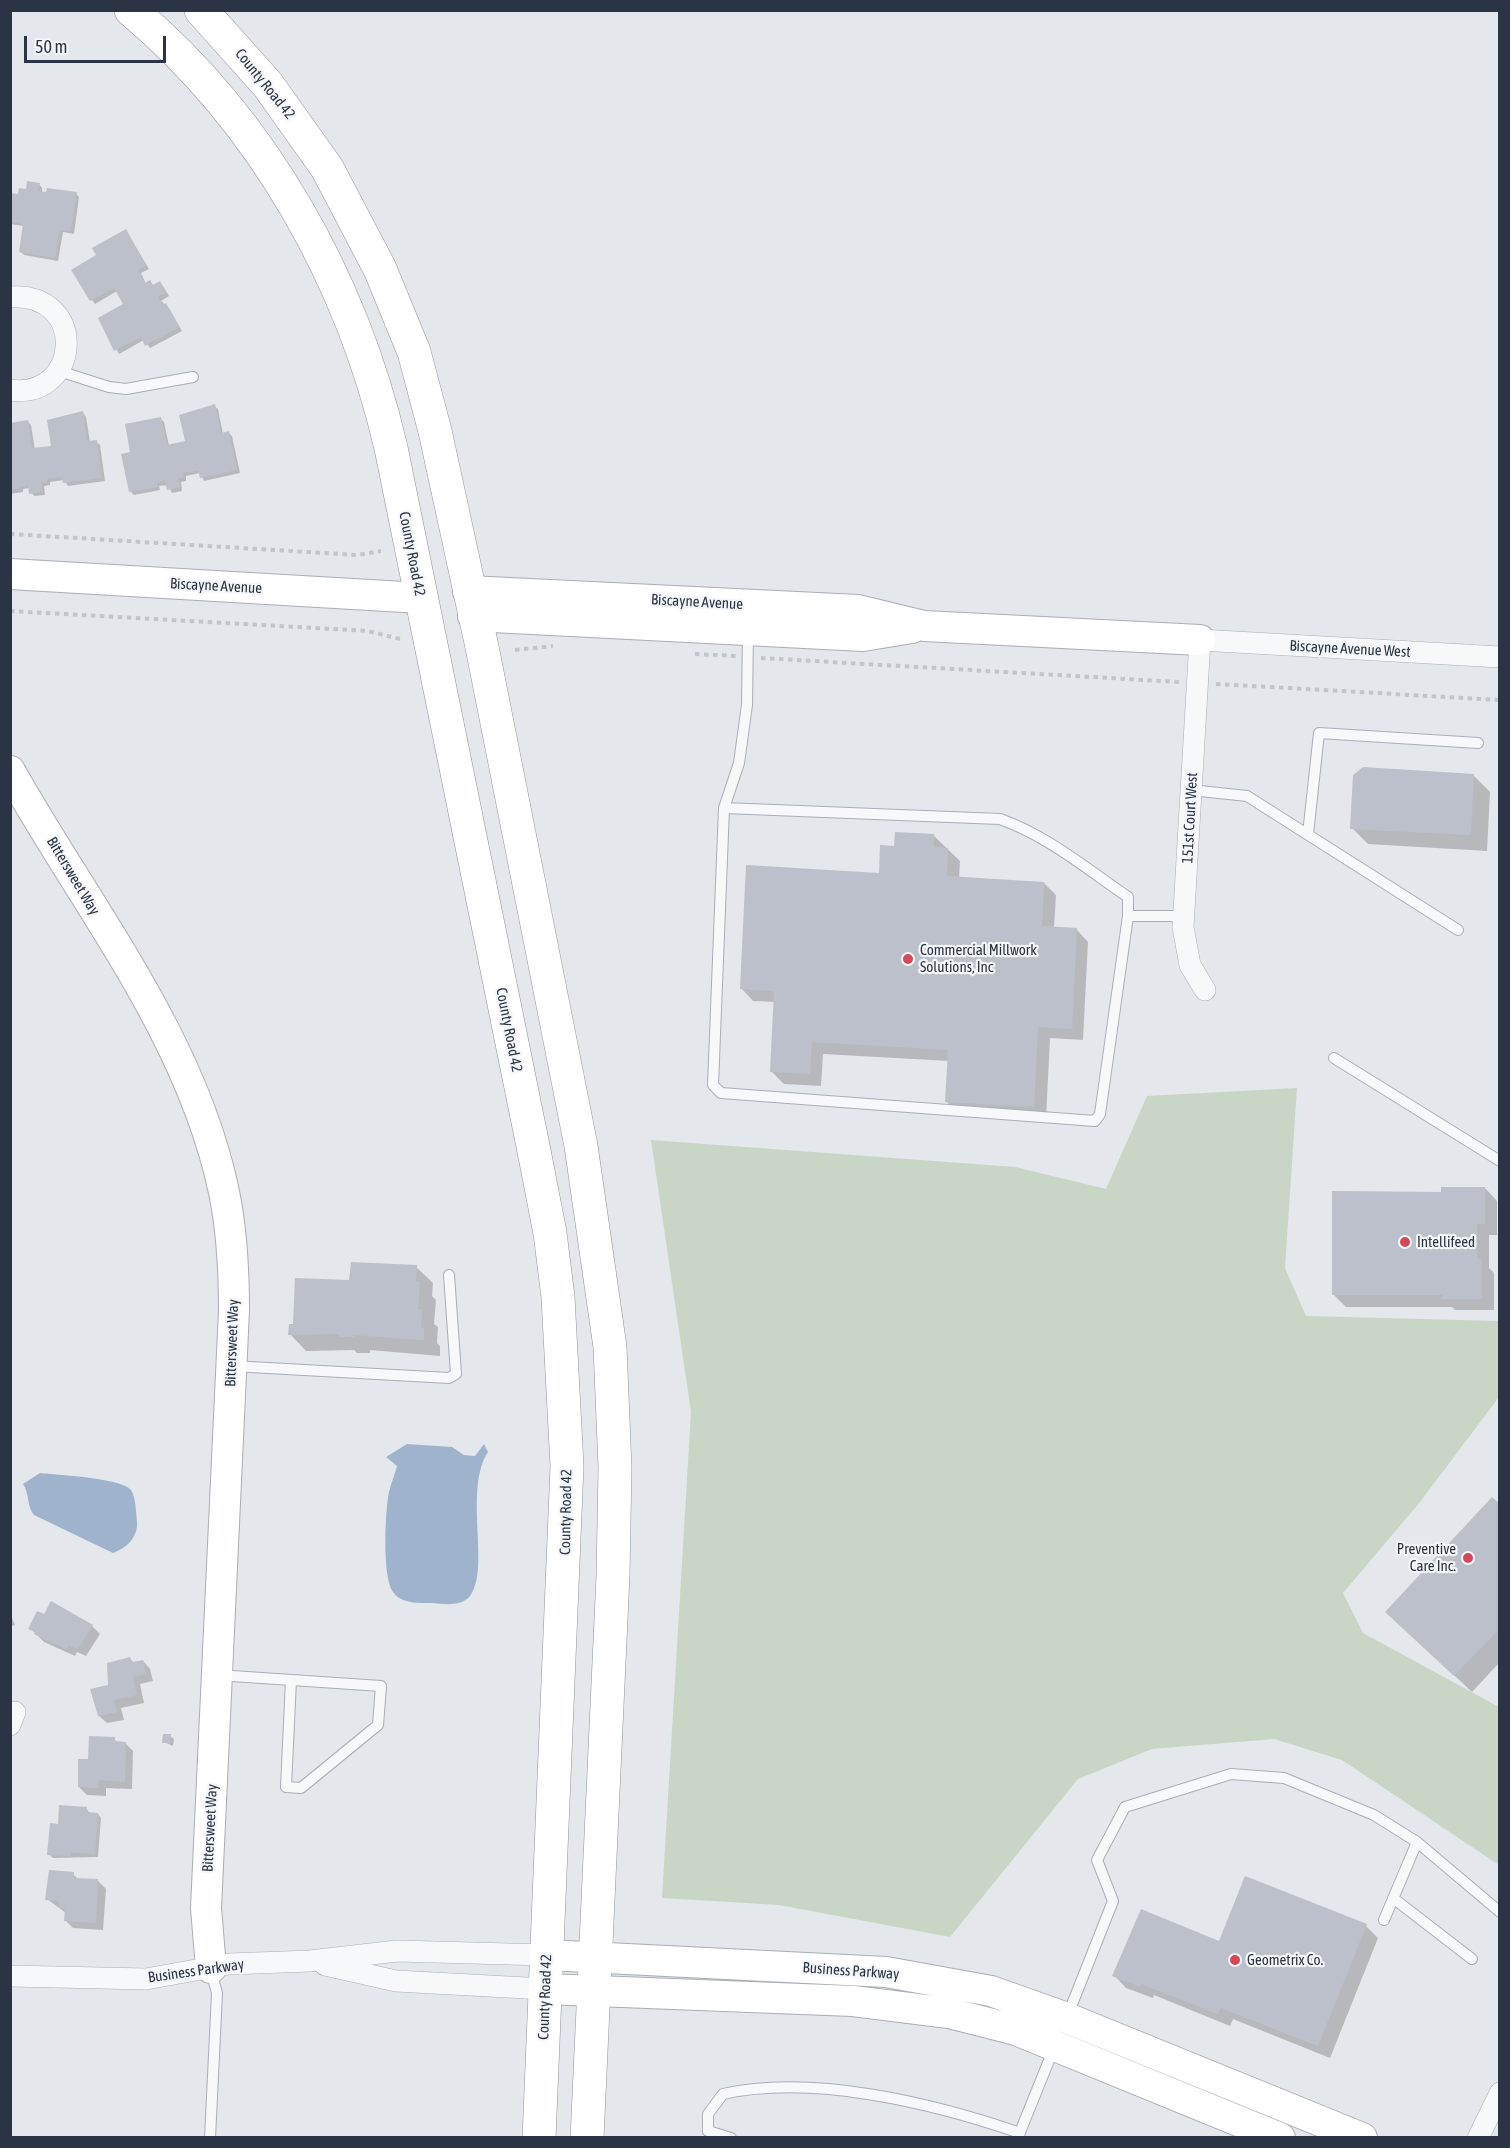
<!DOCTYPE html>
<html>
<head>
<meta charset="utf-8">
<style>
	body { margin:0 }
	#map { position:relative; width:1510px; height:2148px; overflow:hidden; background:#e4e7ec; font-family:"Asap Condensed",sans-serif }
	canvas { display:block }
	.frame { position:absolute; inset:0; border:12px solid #2b3445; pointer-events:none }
	.scale { position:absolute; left:24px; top:36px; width:142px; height:27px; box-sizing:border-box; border:3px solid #2b3445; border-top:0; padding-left:8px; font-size:18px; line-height:21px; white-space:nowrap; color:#2b3445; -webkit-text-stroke:4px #f4f6f9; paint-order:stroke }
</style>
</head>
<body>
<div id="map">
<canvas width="1510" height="2148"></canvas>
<div class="frame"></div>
<div class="scale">50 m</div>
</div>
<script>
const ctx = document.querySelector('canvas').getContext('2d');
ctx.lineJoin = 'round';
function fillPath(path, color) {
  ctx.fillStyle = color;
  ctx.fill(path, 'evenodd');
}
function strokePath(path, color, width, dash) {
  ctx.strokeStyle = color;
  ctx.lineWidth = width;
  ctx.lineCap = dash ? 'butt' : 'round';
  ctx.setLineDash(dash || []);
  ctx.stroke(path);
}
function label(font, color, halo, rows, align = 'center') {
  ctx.font = font + ' "Asap Condensed",sans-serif';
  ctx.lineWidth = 4.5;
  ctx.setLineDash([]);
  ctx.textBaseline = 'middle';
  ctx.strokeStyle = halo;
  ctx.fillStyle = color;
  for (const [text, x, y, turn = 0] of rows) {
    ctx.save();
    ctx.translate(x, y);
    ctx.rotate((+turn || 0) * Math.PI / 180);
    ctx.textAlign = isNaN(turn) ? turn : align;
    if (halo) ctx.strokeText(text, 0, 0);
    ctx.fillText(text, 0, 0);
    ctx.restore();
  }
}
const green = new Path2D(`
	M1297 1088 1285 1268 1306 1316 1499 1321V1397L1420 1502 1343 1593 1363 1633 1499 1707V1865L1342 1760 1274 1739 1152 1749 1078 1779 950 1937 779 1905 662 1898 691 1412 651 1140 1015 1167 1106 1189 1147 1096Z`);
const water = new Path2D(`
	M407 1444 452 1447 464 1455 475 1456 484 1444 488 1452C463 1490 491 1569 470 1596 461 1607 444 1604 431 1603 418 1603 401 1604 393 1592 382 1577 385 1511 389 1492 391 1483 395 1474 397 1466L386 1457Z
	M40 1473C57 1475 122 1478 131 1490 136 1498 136 1513 137 1522 138 1537 127 1548 113 1553L34 1515C26 1505 30 1494 23 1484Z`);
const shadow = new Path2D(`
	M39 184 42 188V193L76 194 79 197 74 234 63 232 58 261 24 255 20 251 24 226 10 224V194L20 196Z
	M126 231 149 269 141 273 146 284 154 286 160 283 163 286 169 296 161 301 169 308 182 331 150 348 144 340 119 354 100 319 125 305 117 291 95 304 92 300 98 256Z
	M214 406 218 409 223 434 229 433 232 436 240 473 204 481 200 473 186 476V481L181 482 182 491 172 493 168 485 159 486 160 490 134 495 131 492 132 453 160 418 164 422 169 446 187 442Z
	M83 413 86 417 90 442H96L100 445 105 481 68 486 64 480 50 482V485L44 486 45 495 34 496 29 488 23 489V492L10 494V424L28 422 31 425 35 450 53 447Z
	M1473 775 1490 792 1487 851 1368 844 1352 828Z
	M934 836 960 861 959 879 1044 883 1056 895 1054 928 1076 929 1088 942 1083 1040 1050 1038 1046 1118 958 1113 946 1101 949 1061 823 1054 821 1086 784 1084 772 1072 775 1002 753 1001 741 988 880 874 895 848Z
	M1485 1188 1497 1201V1235H1489V1268L1494 1273V1310H1455L1452 1307H1346L1334 1295 1443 1194Z
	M416 1267 433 1283 432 1296 436 1300 434 1324 438 1327 437 1343 440 1346V1356L370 1350V1353H357L354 1350 306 1351 290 1334 294 1326 351 1281Z
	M1500 1506V1662L1472 1692 1404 1628Z
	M10 1613 15 1625 10 1627Z
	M92 1626 100 1634 86 1656 77 1652 75 1656 44 1642 30 1628Z
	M130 1659 134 1663 143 1661 150 1669 153 1681 140 1684 144 1703 121 1708 124 1720 107 1723 99 1716Z
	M170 1736 174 1739 173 1746 164 1742Z
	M114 1739 118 1743H125L133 1751 132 1789 106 1788V1796L87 1795 79 1787 89 1761Z
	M86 1808 90 1814H98L101 1818 98 1857 53 1858 49 1854Z
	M73 1874 79 1880 98 1881 106 1889 103 1930 73 1928 65 1920 66 1913 47 1899Z
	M1366 1926 1378 1938 1330 2058 1233 2019 1230 2026 1154 1995 1153 1998 1126 1988 1114 1975 1220 1943Z`);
const building = new Path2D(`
	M27 181 40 183 38 191 46 192 47 188 77 192 71 231 60 230 55 258 19 252 23 224 10 222V193L18 194 19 188 26 189Z
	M126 229 146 265 138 270 145 283 150 280 153 285 160 281 166 292 158 297 163 305 166 303 179 327 145 346 141 337 114 351 98 318 123 304 114 288 90 301 71 270 96 255 92 248Z
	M215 404 221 433 229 431 237 470 200 478 198 470 183 473 184 477 178 479 180 487 167 490 165 481 157 483 158 487 129 492 121 454 130 452 125 424 161 417 167 445 185 441 179 415Z
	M83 411 87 441 97 440 102 478 63 483 62 477 47 479V482L41 483 42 492 29 494 28 485 10 491V423L28 420 32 448 51 446 47 420Z
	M1363 767 1474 774 1471 835 1350 829 1353 775Z
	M895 832 934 834V847L948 848 947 876 1044 882 1042 926 1077 928 1072 1029 1038 1027 1034 1107 945 1102 948 1050 812 1042 810 1074 770 1072 774 991 740 989 746 865 879 873 880 845 894 846Z
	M1441 1187H1485V1224H1477V1259L1482 1260V1299H1442V1295H1332V1191L1441 1192Z
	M351 1262 417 1265 416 1281 420 1282 418 1309H422L421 1328H424V1340L354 1335V1337H339V1334L288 1335 289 1324H293L295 1278 349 1280Z
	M1492 1497 1500 1504V1628L1454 1676 1385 1612Z
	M51 1601 93 1625 78 1649 69 1645 66 1649 34 1634 35 1632 28 1629 37 1611 44 1614Z
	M130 1657 132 1662 143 1660 146 1674 133 1677 137 1695 114 1700 117 1712 98 1716 90 1689 108 1685 107 1663Z
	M163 1734H171L170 1743H162Z
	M89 1736 115 1737V1741L126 1742 125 1782 99 1780 98 1788 78 1787V1759H88Z
	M59 1805 87 1807V1812L98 1813 95 1854 71 1852V1856L47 1855 50 1823 58 1824Z
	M49 1870 74 1872V1878L98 1879 96 1923 64 1921 65 1909 59 1908V1901L45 1900Z
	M1245 1876 1367 1924 1318 2046 1221 2008 1218 2014 1141 1984 1140 1987 1112 1976 1141 1909 1219 1941Z`);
const path = new Path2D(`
	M10 534 357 555 381 551
	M10 611 368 631 404 640
	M515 650 553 646
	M695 654 736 656
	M761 658 1179 682
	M1216 684 1500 700`);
const lane = new Path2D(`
	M59 371 109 387 126 389 193 377
	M1191 790 1247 796 1458 930
	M724 808 739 763 747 705 748 631
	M1308 834 1319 733 1478 743
	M1128 916 1100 1114 1095 1121 721 1093 713 1085 724 808 1000 819C1046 835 1087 869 1128 897V916H1184
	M1334 1058 1500 1161
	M232 1366 449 1378 456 1374 449 1275
	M217 1675 381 1686 378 1725 301 1788 286 1787 291 1680
	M1393 1898 1472 1959
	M1384 1920 1417 1842
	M1067 2017 1113 1901 1097 1860 1125 1807 1231 1774 1284 1778 1374 1815 1417 1842 1500 1912
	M1018 2137 1054 2048
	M210 2138 217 1993 211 1971
	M731 2138 708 2131V2114L723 2094C813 2074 933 2103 1020 2133`);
const street = new Path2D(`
	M10 297C89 292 81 400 10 390
	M1205 990 1190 965 1183 927 1200 640 1500 657
	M10 1725 15 1712
	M325 1965 396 1981 545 1989
	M10 1976 146 1979 229 1964 310 1961 397 1951 547 1955
	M1478 2138 1500 2093`);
const secondary = new Path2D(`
	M10 574 421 598
	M468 591 858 610 924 626 1200 640
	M473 616 863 636 912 628
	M10 771C87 908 191 1035 224 1192 232 1231 234 1271 234 1310L206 1908 211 1968
	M547 1955 886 1972 991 1991 1067 2018 1362 2138
	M545 1989 853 2001 949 2013 1016 2030 1280 2138`);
const highway = new Path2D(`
	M131 10C264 122 352 280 391 448L534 1151 550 1233 558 1297 567 1466 539 2138
	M201 10 268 85 327 168 380 269 414 352 435 431 482 647 581 1146 610 1347 615 1468 613 1576 587 2138`);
const markers = [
	[908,959,6,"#d1495b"],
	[1405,1242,6,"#d1495b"],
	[1468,1558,6,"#d1495b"],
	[1235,1960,6,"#d1495b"]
];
const streetNames = [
	["County Road 42",265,84,51],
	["County Road 42",412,554,79],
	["Biscayne Avenue",216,586,3],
	["Biscayne Avenue",697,602,3],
	["Biscayne Avenue West",1350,649,3],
	["151st Court West",1190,818,-87],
	["Bittersweet Way",73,876,59],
	["County Road 42",509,1030,79],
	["Bittersweet Way",232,1343,-88],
	["County Road 42",566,1512,-89],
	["Bittersweet Way",210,1828,-87],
	["Business Parkway",196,1971,-8],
	["Business Parkway",851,1971,4],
	["County Road 42",545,1997,-88]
];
const poiNames = [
	["Commercial Millwork",920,950],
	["Solutions, Inc",920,967],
	["Intellifeed",1417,1242],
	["Preventive",1456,1549,"right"],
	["Care Inc.",1456,1566,"right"],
	["Geometrix Co.",1247,1960]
];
fillPath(green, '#c9d6c5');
fillPath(water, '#9fb4cc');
fillPath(shadow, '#0003');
fillPath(building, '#bbc0ca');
strokePath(lane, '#a9aeb7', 12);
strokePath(street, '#a9aeb7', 22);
strokePath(secondary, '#a9aeb7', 32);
strokePath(highway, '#8b94a3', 34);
strokePath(path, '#c2c5cb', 4, [4.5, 4.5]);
strokePath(lane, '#f7f8fa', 10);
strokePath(street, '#f7f8fa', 21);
strokePath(secondary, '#fff', 30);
strokePath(highway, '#fff', 33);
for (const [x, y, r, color] of markers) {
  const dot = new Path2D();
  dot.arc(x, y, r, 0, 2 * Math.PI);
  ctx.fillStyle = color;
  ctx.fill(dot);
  strokePath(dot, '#f4f6f9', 2);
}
label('15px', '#2b3445', '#f4f6f9', streetNames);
label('15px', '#2b3445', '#f4f6f9', poiNames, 'left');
</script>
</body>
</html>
